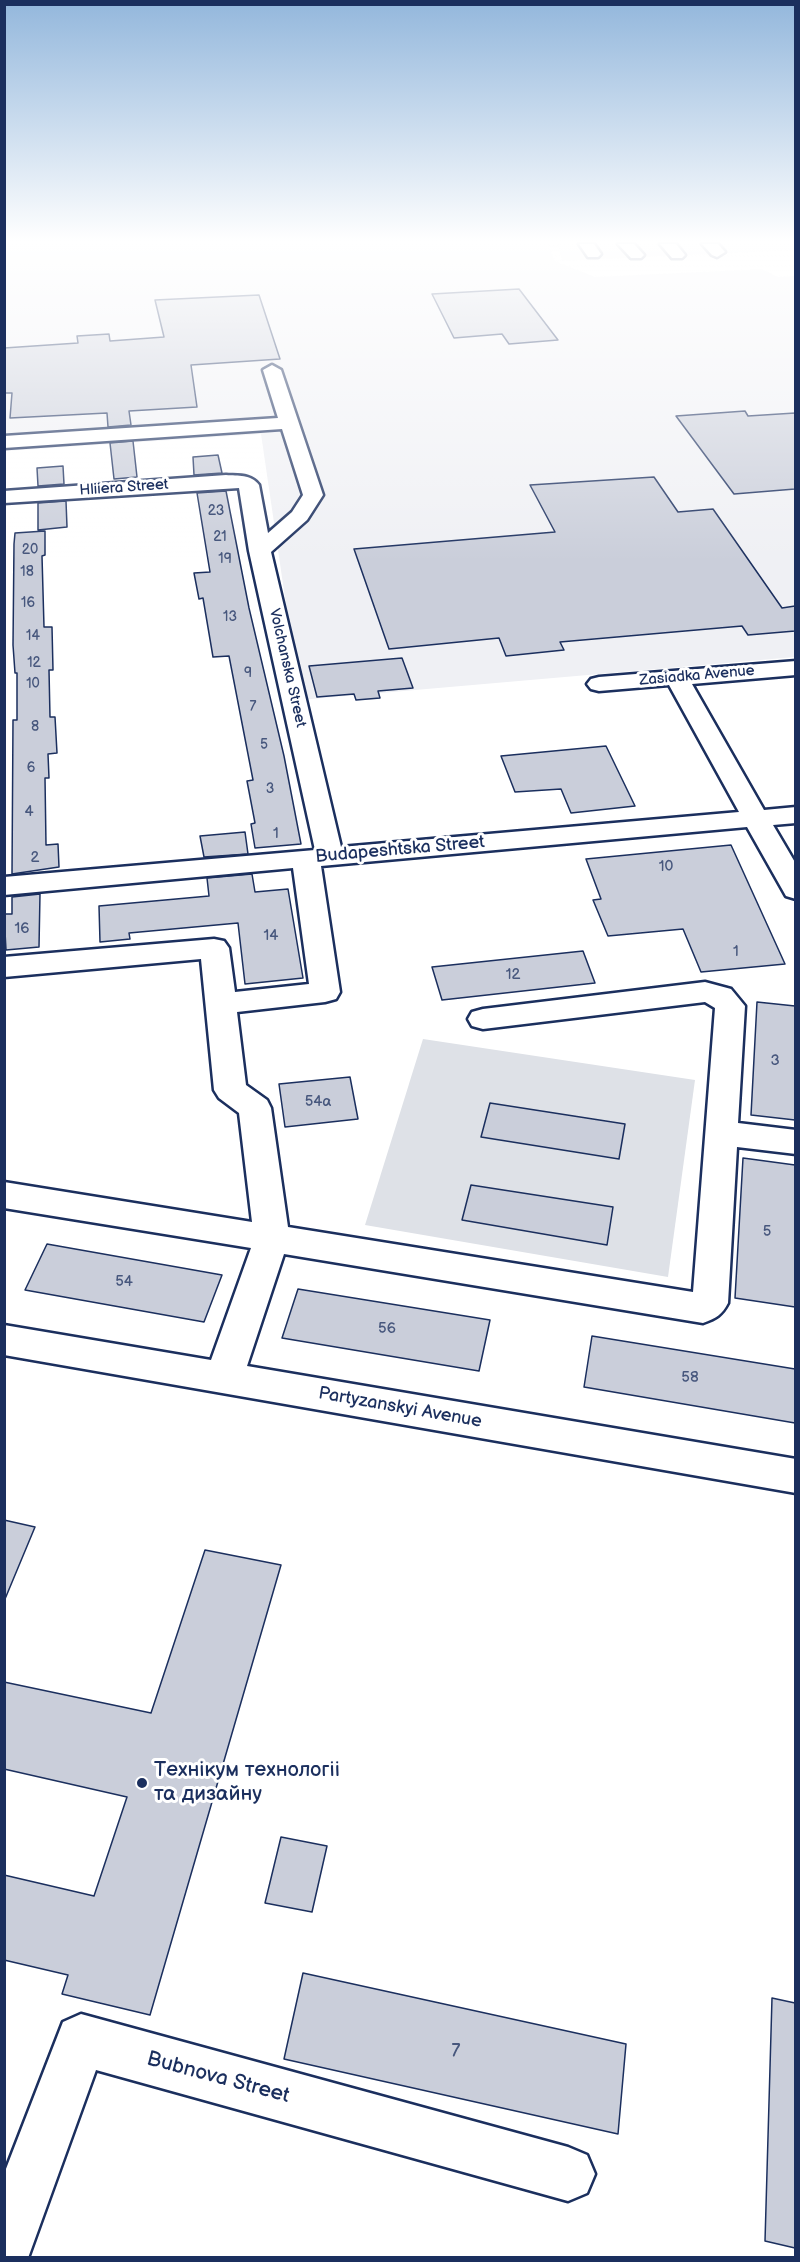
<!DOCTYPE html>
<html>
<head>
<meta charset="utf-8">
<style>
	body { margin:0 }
	#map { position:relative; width:800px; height:2262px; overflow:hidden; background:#fff; font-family:"Balsamiq Sans",sans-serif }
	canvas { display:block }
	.frame { position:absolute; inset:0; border:6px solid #1b2f5e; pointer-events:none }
</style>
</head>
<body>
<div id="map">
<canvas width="800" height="2262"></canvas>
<div class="frame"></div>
</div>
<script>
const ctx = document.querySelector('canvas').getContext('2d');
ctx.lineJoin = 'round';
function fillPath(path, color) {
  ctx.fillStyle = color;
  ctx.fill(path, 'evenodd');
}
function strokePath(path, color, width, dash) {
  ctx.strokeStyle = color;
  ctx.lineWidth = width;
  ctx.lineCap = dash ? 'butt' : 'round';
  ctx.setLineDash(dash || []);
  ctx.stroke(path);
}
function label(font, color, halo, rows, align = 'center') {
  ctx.font = font + ' "Balsamiq Sans",sans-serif';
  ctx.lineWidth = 6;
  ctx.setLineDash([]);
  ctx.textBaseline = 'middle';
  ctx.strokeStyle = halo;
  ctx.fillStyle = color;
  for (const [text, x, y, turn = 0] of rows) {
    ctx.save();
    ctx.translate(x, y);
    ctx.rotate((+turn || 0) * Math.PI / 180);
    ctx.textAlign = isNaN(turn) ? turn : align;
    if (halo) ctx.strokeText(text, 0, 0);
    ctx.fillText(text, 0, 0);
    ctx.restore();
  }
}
const built = new Path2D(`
	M5 244H548L555 261 595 277 762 269 778 277 795 276V657L300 700 261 434 5 451Z
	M558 244H795L796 250 562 261Z`);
const green = new Path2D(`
	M423 1039 695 1080 668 1277 365 1225Z`);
const building = new Path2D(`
	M519 289 558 340 509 344 502 334 454 338 432 294Z
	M259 295 280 359 191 365 197 407 129 411 131 425 108 427 107 413 10 418 12 393H4V348L78 343 77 336 109 334 110 341 164 337 155 300Z
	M745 411 748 416 795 413V489L734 494 676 416Z
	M133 441 137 477 114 479 110 443Z
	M218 455 222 473 194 475 193 457Z
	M63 466 64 484 38 486 37 468Z
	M654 477 678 512 713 509 782 608 795 606V631L748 635 742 626 560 642 564 650 506 656 499 638 389 649 354 549 555 532 530 485Z
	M226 491 249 608 284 756 301 844 255 848 251 824 255 823 247 781 253 780 229 656 213 657 203 598 199 599 194 573 210 572 197 493Z
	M66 501 67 527 38 530V503Z
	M45 531V555L42 556 44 627H52L53 670H49L50 717H55L57 753 48 754 49 778H45L46 845 58 844 59 867 12 874 13 720H17V673H15L13 645 14 544 15 533Z
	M402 658 413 688 378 691 380 698 356 700 354 694 317 697 309 666Z
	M606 746 635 806 571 813 561 789 515 792 501 756Z
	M245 832 248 854 204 857 200 836Z
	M731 845 785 964 701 972 683 929 608 936 593 900 601 899 586 859Z
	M252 874 255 892 288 889 303 978 245 984 238 923 129 933 130 939 100 942 99 906 209 896 207 878Z
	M40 894 39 947 6 950 4 914H12V897Z
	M583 951 595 983 442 1000 432 967Z
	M757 1002 795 1006V1120L751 1115Z
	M350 1077 358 1119 285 1127 279 1084Z
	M490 1103 625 1124 619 1159 481 1137Z
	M743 1158 795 1165V1307L735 1298Z
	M471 1185 613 1207 607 1245 462 1220Z
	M47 1244 222 1275 204 1322 25 1290Z
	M298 1289 490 1320 479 1371 282 1338Z
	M592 1336 795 1369V1423L584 1387Z
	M4 1520 35 1527 5 1599H4Z
	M205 1550 281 1565 150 2015 62 1994 68 1975 4 1960V1875L94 1896 127 1797 4 1769V1682L151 1713Z
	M281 1837 327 1846 312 1912 265 1903Z
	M303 1973 626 2044 618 2134 284 2059Z
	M772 1998 795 2003V2248L765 2241Z`);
const minor = new Path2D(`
	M579 244H594L601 254 598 257H588Z
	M618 244H634L644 255 641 258H631Z
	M660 244H676L685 255 682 258H672Z
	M702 244H718L725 252 717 257 712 255Z
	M272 365 281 370 323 495 307 520 271 552 341 847 739 812 669 685 599 691 591 689 587 684 591 679 599 677 796 661V675L692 684 764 810 796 807V823L773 825 796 864V899L786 896 747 827 321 866 340 992 336 999 325 1002 237 1012 246 1085 267 1100 271 1108 288 1227 693 1292 715 1008 705 1002 483 1029 472 1026 468 1019 472 1012 483 1009 705 982 731 989 745 1006 738 1123 796 1130V1154L737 1147 728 1303C722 1315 716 1318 703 1323L284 1254 247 1366 796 1459V1493L4 1355V1325L211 1360 251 1248 4 1208V1182L252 1222 239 1113 219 1098 214 1090 201 959 4 977V957L214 939 224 941 229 948 235 992 309 984 293 868 4 895V877L315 850 249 551 239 488 4 503V491L226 475C238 476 251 474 259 485L268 533 292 512 303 495 282 429 4 448V436L278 418 263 370Z
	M81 2014 568 2147 587 2155 595 2174 587 2193 568 2201 96 2070 28 2258H4V2174L63 2022Z`);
const markers = [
	[142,1783,6,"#1b2f5e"]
];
const farNumbernames = [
	["23",216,511],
	["21",220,537],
	["20",30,550],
	["19",225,559],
	["18",27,572],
	["16",28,603],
	["13",230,617],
	["14",33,636],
	["12",34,663],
	["9",248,673],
	["10",33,684],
	["7",253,707],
	["8",35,727],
	["5",264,745],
	["6",31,768],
	["3",270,789]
];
const farStreetnames = [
	["Hliiera Street",124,488,-4],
	["Volchanska Street",287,668,77],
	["Zasiadka Avenue",697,676,-5]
];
const numberNames = [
	["4",29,812],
	["1",276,834],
	["2",35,858],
	["10",666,867],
	["16",22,929],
	["14",271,936],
	["1",736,952],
	["12",513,975],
	["3",775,1061],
	["54а",318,1102],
	["5",767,1232],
	["54",124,1282],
	["56",387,1329],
	["58",690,1378]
];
const streetNames = [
	["Budapeshtska Street",400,850,-5],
	["Partyzanskyi Avenue",400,1408,10]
];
const nearNumbernames = [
	["7",456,2051]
];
const nearPoinames = [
	["Технікум технологіі",154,1771],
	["та дизайну",154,1795]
];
const nearStreetnames = [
	["Bubnova Street",218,2078,15]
];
fillPath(built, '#eff0f4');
fillPath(green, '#dee1e7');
fillPath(building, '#caceda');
strokePath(building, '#1b2f5e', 1.5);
strokePath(minor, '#1b2f5e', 5);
fillPath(minor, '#fff');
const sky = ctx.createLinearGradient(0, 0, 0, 561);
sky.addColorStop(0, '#93b7dc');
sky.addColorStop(0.43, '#fff');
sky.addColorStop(1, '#ffffff00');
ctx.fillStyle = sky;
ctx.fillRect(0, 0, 800, 561);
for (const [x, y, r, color] of markers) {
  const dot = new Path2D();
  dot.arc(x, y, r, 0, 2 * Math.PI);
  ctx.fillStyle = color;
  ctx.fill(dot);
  strokePath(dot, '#fff', 2);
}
label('14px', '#47577d', null, farNumbernames);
label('15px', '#1b2f5e', '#fff', farStreetnames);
label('15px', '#47577d', null, numberNames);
label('18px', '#1b2f5e', '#fff', streetNames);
label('18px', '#47577d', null, nearNumbernames);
label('21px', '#1b2f5e', '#fff', nearPoinames, 'left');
label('21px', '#1b2f5e', '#fff', nearStreetnames);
</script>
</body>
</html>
